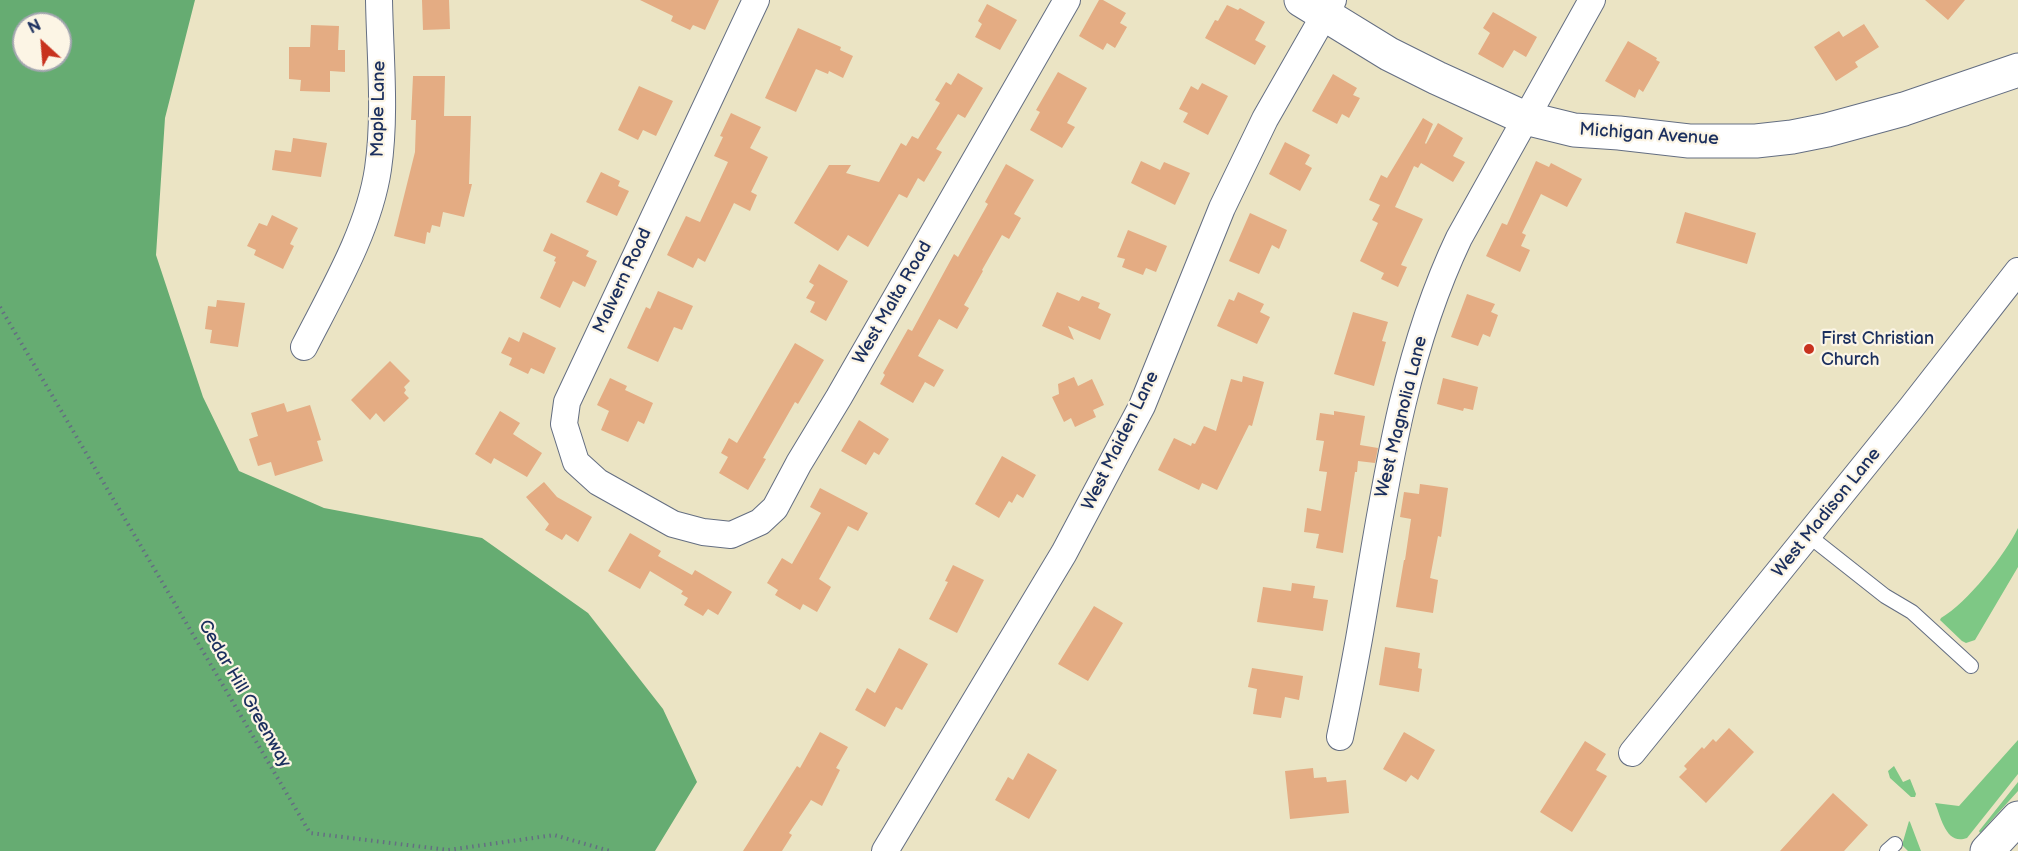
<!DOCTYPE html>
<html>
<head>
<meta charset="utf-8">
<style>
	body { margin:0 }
	#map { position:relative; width:2018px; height:851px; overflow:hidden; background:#ebe4c4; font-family:"Balsamiq Sans",sans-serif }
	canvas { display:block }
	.north { position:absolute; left:12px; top:12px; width:60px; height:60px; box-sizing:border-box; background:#fcf5e5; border:2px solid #a2a6af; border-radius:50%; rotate:334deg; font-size:16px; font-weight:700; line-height:24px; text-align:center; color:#1b2f5e }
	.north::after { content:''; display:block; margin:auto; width:21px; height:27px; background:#c8321e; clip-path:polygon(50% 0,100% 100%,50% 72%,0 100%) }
</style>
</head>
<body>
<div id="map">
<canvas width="2018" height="851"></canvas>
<div class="north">N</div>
</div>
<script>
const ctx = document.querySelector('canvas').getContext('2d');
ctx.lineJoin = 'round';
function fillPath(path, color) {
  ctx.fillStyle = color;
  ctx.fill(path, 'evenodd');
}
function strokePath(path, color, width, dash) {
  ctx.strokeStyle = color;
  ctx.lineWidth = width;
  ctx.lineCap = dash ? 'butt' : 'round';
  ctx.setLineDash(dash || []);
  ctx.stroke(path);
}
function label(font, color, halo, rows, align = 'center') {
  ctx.font = font + ' "Balsamiq Sans",sans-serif';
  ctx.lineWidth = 4.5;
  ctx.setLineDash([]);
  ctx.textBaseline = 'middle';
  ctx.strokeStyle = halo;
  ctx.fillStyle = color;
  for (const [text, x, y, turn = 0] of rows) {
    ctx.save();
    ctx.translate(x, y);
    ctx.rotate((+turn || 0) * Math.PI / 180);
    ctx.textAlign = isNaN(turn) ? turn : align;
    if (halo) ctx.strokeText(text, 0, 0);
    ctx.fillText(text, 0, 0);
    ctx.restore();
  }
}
const green = new Path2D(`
	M2018 528V567L1975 640 1966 643 1962 641 1940 620 1941 618C1967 603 2005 555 2018 528Z
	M2018 740V774L1967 838C1946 846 1941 817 1935 803L1959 806Z
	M1894 766 1903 782 1910 779 1916 794 1915 797H1911L1890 778 1888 771Z
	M2018 782V791L1980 833 1979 831Z
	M1909 821 1910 822 1921 851H1908L1902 845Z`);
const forest = new Path2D(`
	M0 0H195L165 118 156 255 203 397 239 471 324 508 482 538 588 613 663 709 697 782 655 851H0ZM24 24H60V60H24Z`);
const building = new Path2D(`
	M422 0H449L450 29 423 30Z
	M640 0H719L705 30 693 25 690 30 671 21 673 16Z
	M1099 0H1103L1126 13 1120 23 1127 27 1115 48 1107 43 1103 50 1079 36Z
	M1925 0H1965L1948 20Z
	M987 4 1017 20 1000 50 975 37 982 24 978 21Z
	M1227 5 1238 10 1240 8 1265 22 1255 40 1266 46 1255 65 1205 38 1215 20 1218 21Z
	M1493 12 1537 37 1526 57 1514 50 1503 68 1478 54 1490 33 1483 28Z
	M1864 24 1879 47 1855 62 1858 67 1836 81 1814 47 1839 31 1843 37Z
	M311 25 339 26 338 50H345V72L330 71V92L300 91 301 80 289 79V47H310Z
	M798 28 841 47 840 50 853 56 843 78 829 71 828 74 816 69 796 112 765 98Z
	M1628 41 1657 58 1656 60 1660 62 1643 92 1639 89 1635 98 1605 81Z
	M1058 72 1087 88 1067 123 1075 127 1062 148 1030 130 1040 112 1036 110Z
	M958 73 983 88 965 118 958 114 936 149 942 152 924 182 918 178 907 198 899 194 868 247 848 235 838 251 794 223 829 165H851L846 173 879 182 901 143 906 146 912 136 918 139 940 103 935 100 946 82 951 85Z
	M1333 74 1357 88 1353 95 1360 98 1349 118 1342 114 1337 124 1312 111Z
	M413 76H445L444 116H471L469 184H472L464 217 443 212 440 227 432 225 430 233 427 232 425 244 394 236 415 152 416 120H411Z
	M1202 83 1228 96 1208 135 1183 122 1188 113 1179 109 1191 86 1198 90Z
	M639 86 673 101 656 136 643 130 638 140 618 130Z
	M731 113 761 127 750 148 768 157 751 192 757 195 750 211 734 203 705 262 698 258 693 268 667 255 686 216 700 222 728 162 714 156 723 137 720 136Z
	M1423 118 1433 124 1425 143 1426 144 1438 123 1463 138 1453 156 1465 162 1453 182 1421 163 1418 168 1414 166 1395 207 1423 219 1401 265 1407 267 1398 287 1381 279 1384 273 1360 261 1378 223 1372 220 1380 205 1369 200 1381 175 1387 178Z
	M293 138 327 143 321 177 272 170 275 150 291 152Z
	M1285 142 1310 155 1305 164 1312 168 1300 191 1269 174Z
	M1141 161 1160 170 1164 162 1190 173 1175 205 1131 183Z
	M1536 161 1549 167 1551 163 1582 179 1567 207 1541 194 1522 233 1526 235 1521 246 1530 250 1520 272 1486 256 1502 223 1507 225Z
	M1006 164 1034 180 1014 214 1021 218 1009 239 1002 235 982 270 983 271 964 305 969 308 957 329 939 319 918 356 944 370 934 387 925 382 913 403 880 384 885 375 883 373 908 329 912 331 954 254 958 257 988 204 985 202Z
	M601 172 620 181 618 186 629 191 617 216 586 202Z
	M1685 212 1756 233 1747 264 1676 243Z
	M1250 213 1287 230 1279 249 1272 245 1259 274 1229 261Z
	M272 215 298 228 290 244 294 246 283 269 254 255 256 250 247 246 259 223 267 226Z
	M1128 230 1167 246 1156 272 1146 268 1143 275 1122 267 1125 259 1117 257Z
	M551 233 589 251 586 256 597 261 585 287 573 281 560 308 540 298 556 262 554 261 556 257 543 251Z
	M819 264 848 281 826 321 810 312 815 302 806 298 814 285 809 282Z
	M658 291 693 306 682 330 674 327 658 362 627 348 646 307 650 309Z
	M1057 292 1079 301 1082 296 1100 303 1098 308 1111 314 1100 340 1068 326 1074 340 1042 326Z
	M1238 292 1264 304 1260 312 1270 317 1257 344 1217 326 1229 299 1234 301Z
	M1467 294 1495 304 1491 312 1498 315 1490 337 1483 334 1478 346 1451 337Z
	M217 300 245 303 238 347 210 343 212 330 205 329 208 306 216 307Z
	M1353 312 1388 322 1382 341 1386 342 1374 386 1334 374Z
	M523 332 556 348 544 374 531 368 528 374 509 365 512 358 501 353 509 337 519 342Z
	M795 343 824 360 798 404 795 402 763 458 766 459 748 490 719 473 728 457 721 453 729 438 737 443Z
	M390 361 410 381 404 387 406 390 404 393 409 398 384 422 376 413 370 420 351 400Z
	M1243 376 1264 382 1252 426 1249 425 1217 490 1202 483 1199 490 1158 470 1174 438 1191 446 1192 443 1195 444 1204 426 1216 431 1231 379 1242 382Z
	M1074 377 1078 386 1092 379 1104 405 1093 410 1096 417 1075 427 1071 418 1064 422 1052 397 1059 394 1058 384Z
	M610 378 627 386 625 390 653 403 644 424 638 421 628 442 601 430 609 411 597 405Z
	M1443 378 1478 387 1473 410 1464 408 1463 411 1437 404Z
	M284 403 287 412 310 405 321 440 317 441 323 461 275 476 271 462 258 466 249 439 258 436 251 413Z
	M500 411 520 423 513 434 542 453 527 477 494 458 491 464 475 454Z
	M1334 411 1365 416 1360 445 1378 448 1375 463 1358 461 1357 472H1355L1343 553 1316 548 1319 534 1304 532 1307 508 1321 511 1327 472 1319 471 1324 441 1316 440 1320 413 1334 415Z
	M859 420 889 439 879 455 874 452 866 465 841 451Z
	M1002 456 1036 475 1023 498 1017 494 1012 503 1009 501 999 518 975 504Z
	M544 482 557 497 592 517 578 542 566 534 562 540 545 530 549 524 526 497Z
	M1420 484 1448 488 1441 537 1438 536 1430 578 1438 580 1433 613 1396 607 1404 560H1405L1411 519 1400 517 1404 492 1419 494Z
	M820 488 868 513 858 531 848 526 819 579 831 587 817 612 803 604 800 610 775 595 778 590 767 583 782 558 792 564 821 513 810 507Z
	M630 533 661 551 658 556 692 575 695 570 732 592 718 615 708 609 703 616 684 605 688 598 681 594 683 591 650 571 640 589 608 571Z
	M953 565 984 580 957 633 929 619 948 582 945 581Z
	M1292 583 1315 586 1313 598 1328 600 1323 631 1257 622 1263 587 1291 591Z
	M1094 606 1123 623 1088 681 1058 664Z
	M1385 647 1420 653 1418 668 1422 669 1419 692 1379 685Z
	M899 648 928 664 902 710 896 707 885 727 855 710 867 688 875 693Z
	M1252 668 1303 676 1299 700 1285 697 1281 718 1253 714 1257 689 1248 687Z
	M1729 728 1754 752 1706 803 1679 777 1687 769 1684 766 1702 747 1704 749 1713 739 1716 742Z
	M820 732 848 747 836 768 840 770 822 806 811 800 789 833 792 835 782 851H743L797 766 800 768Z
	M1404 732 1435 750 1418 780 1411 775 1406 782 1383 769Z
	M1585 741 1606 754 1596 770 1607 776 1572 832 1540 812Z
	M1028 753 1057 770 1029 819 995 800 1008 777 1013 780Z
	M1313 768 1314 778 1326 777 1327 782 1346 780 1349 813 1290 819 1285 771Z
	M1833 793 1868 825 1844 851H1780Z`);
const path = new Path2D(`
	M0 307 310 833 448 850 554 835 610 851`);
const service = new Path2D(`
	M1809 536 1885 596 1912 612 1971 666
	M1887 851 1895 844`);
const minor = new Path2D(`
	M756 0 567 402 564 424 576 462 598 482 673 524 703 532 731 535 760 522 775 508 799 463 839 397 1067 0
	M304 347C332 292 369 230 378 169 386 114 380 56 379 0
	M1340 737C1347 704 1353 672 1359 639 1383 503 1399 364 1459 238L1592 0
	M1632 753 1911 408 2018 271
	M885 851 1064 553 1142 406 1222 208 1265 119 1333 0`);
const tertiary = new Path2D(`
	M1301 0 1389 54 1437 78 1525 118 1574 130 1619 133 1689 141H1756L1792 137 1827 130 1904 109 2018 70
	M1987 851 2018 818`);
const markers = [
	[1809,349,6,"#c8321e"]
];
const streetNames = [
	["Maple Lane",379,109,-89],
	["Michigan Avenue",1649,135,4],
	["Malvern Road",623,281,-65],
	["West Malta Road",893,303,-60],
	["West Magnolia Lane",1402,417,-76],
	["West Maiden Lane",1121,441,-64],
	["West Madison Lane",1827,513,-51],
	["Cedar Hill Greenway",244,694,60]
];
const poiNames = [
	["First Christian",1821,339],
	["Church",1821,360]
];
fillPath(green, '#7ec885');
fillPath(forest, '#66ac72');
fillPath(building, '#e4ac83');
strokePath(service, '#646e82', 16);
strokePath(minor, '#646e82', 28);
strokePath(tertiary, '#646e82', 35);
strokePath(path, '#646e82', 4, [1.5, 4.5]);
strokePath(service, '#fff', 14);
strokePath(minor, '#fff', 26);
strokePath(tertiary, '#fff', 33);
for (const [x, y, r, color] of markers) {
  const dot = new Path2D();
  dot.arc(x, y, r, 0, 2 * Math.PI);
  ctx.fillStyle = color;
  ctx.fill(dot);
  strokePath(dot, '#fcf5e5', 2);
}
label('18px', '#1b2f5e', '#fcf5e5', streetNames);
label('18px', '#1b2f5e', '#fcf5e5', poiNames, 'left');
</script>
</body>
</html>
